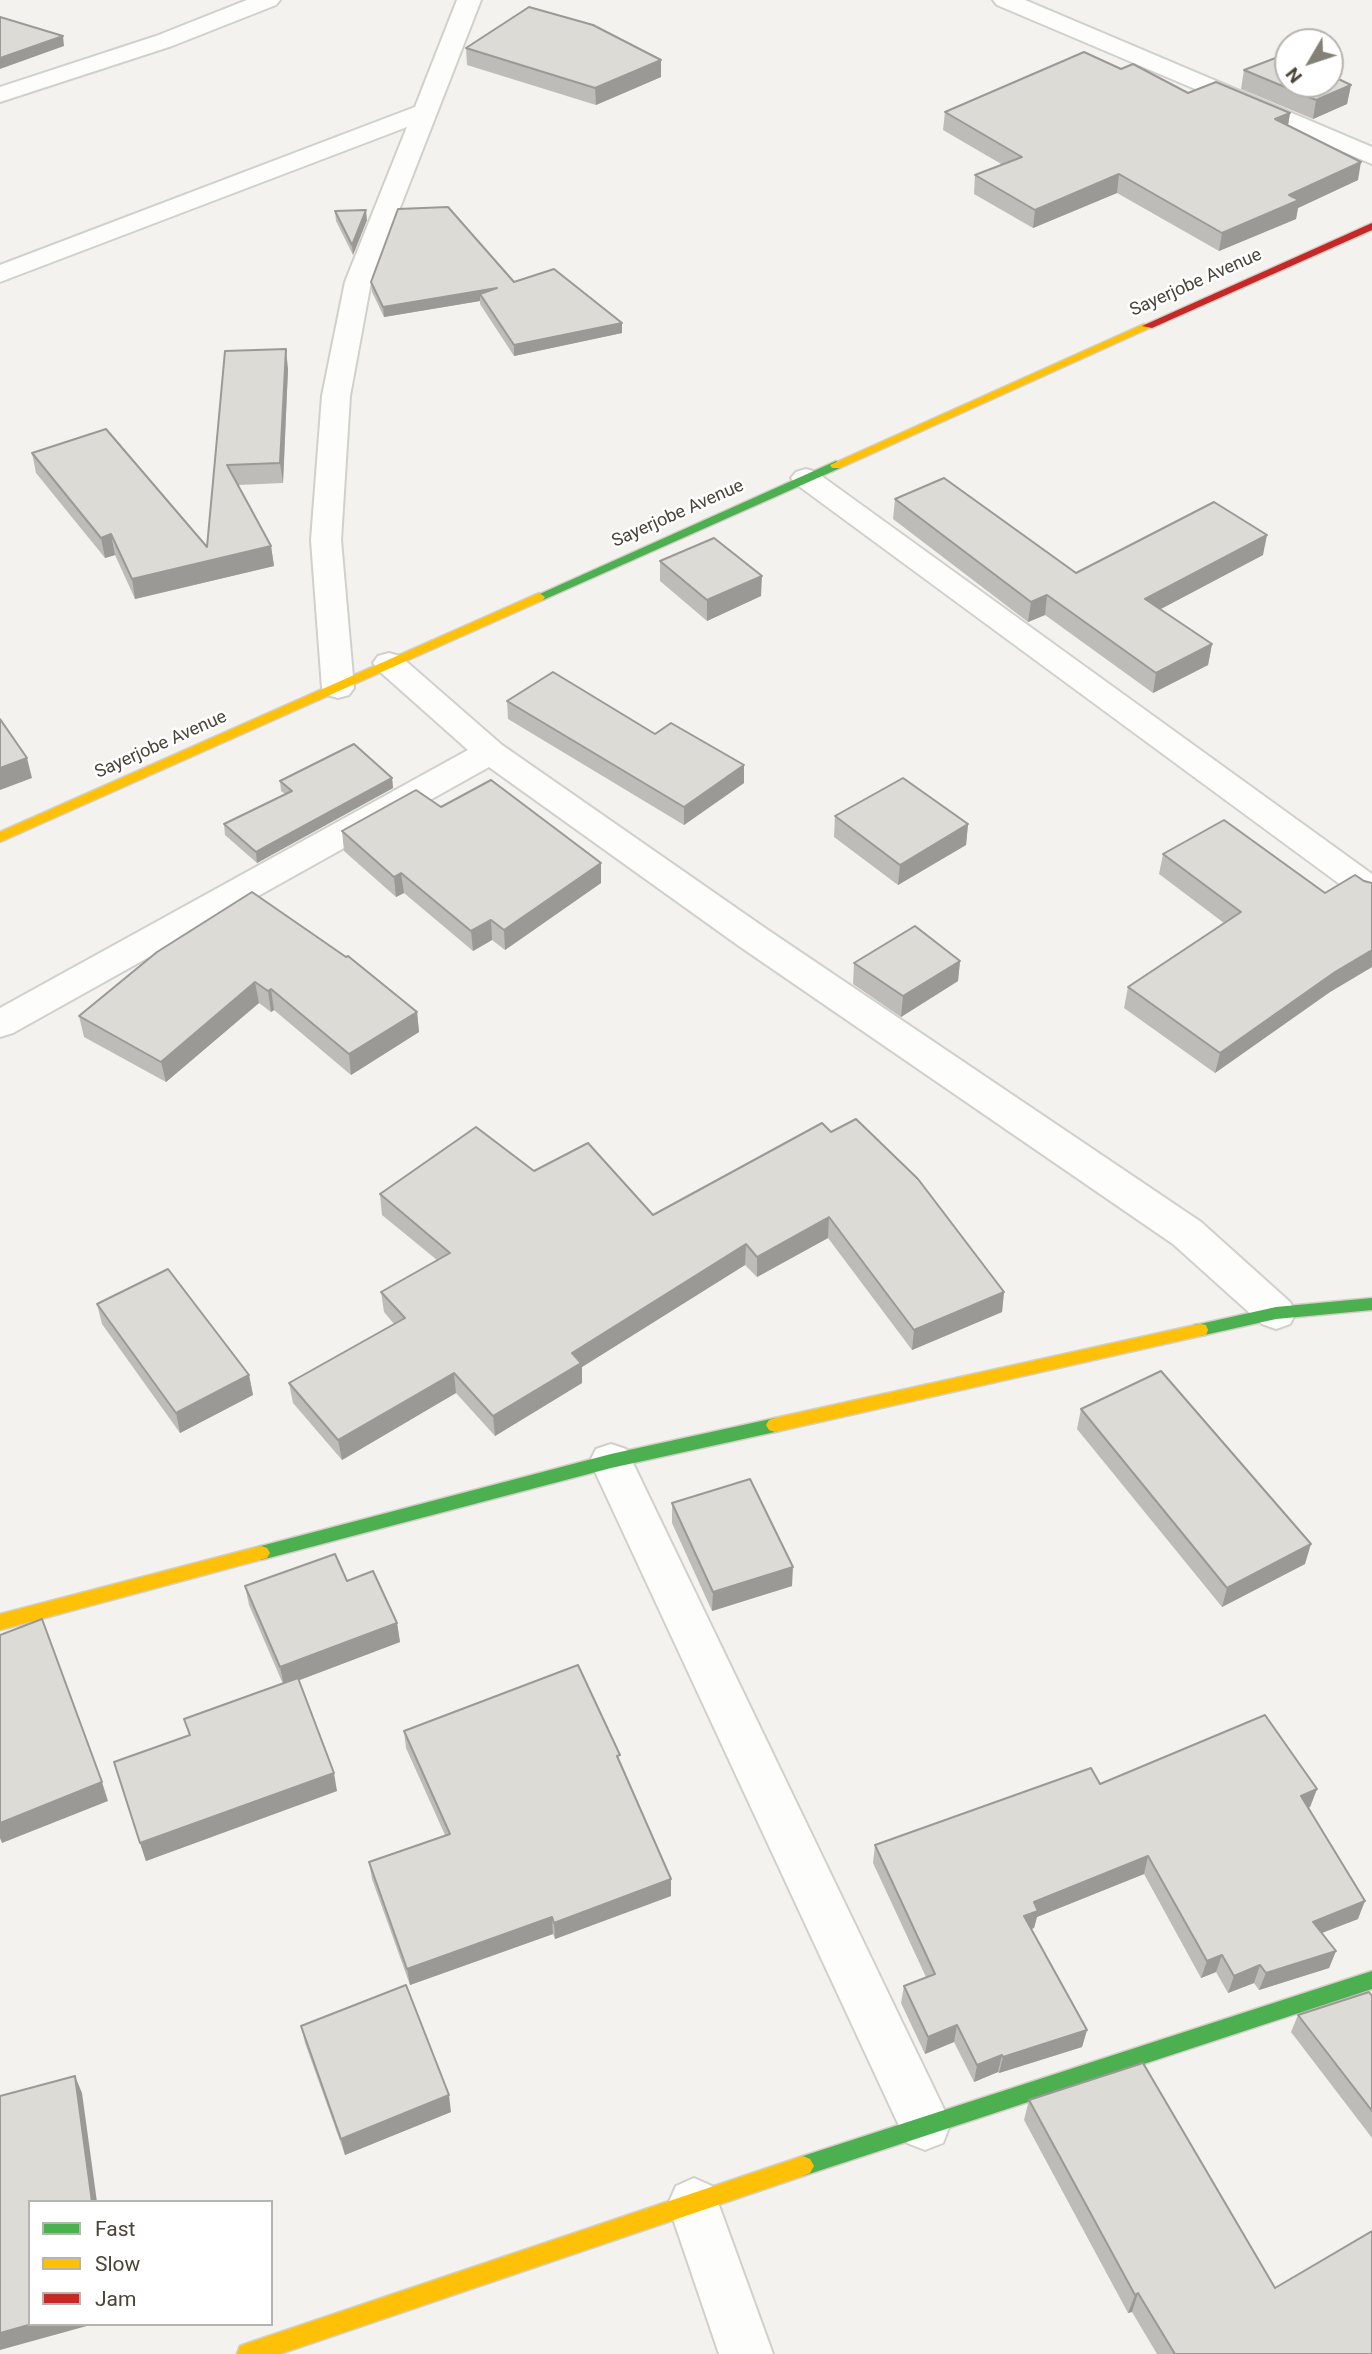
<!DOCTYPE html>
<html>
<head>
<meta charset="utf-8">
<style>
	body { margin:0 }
	#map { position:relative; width:1372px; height:2354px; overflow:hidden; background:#f3f2ee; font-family:Roboto,sans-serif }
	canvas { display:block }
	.legend { position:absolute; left:28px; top:2200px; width:245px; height:126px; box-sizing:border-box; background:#fff; border:2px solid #b7b4b0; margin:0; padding:9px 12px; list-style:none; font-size:21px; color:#4a4439 }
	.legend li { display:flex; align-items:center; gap:14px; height:35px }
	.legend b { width:35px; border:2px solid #b7b4b0 }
	.north { position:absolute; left:1274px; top:28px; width:70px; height:70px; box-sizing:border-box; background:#fff; border:2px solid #b7b4b0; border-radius:50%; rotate:231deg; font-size:19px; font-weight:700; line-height:28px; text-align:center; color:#4a4439 }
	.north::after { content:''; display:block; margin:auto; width:24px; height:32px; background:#858178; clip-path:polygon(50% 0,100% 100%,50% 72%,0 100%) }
</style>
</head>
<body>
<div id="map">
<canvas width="1372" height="2354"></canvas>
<ul class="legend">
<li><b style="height:9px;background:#4caf50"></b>Fast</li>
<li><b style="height:9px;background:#ffc107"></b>Slow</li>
<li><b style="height:9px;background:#c62828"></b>Jam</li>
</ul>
<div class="north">N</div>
</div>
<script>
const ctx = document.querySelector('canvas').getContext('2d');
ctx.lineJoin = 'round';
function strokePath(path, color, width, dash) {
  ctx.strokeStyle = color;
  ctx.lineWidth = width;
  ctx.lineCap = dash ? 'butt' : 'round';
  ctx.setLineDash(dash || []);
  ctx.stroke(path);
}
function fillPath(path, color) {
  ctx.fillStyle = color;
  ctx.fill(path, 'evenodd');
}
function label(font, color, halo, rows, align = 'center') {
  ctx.font = font + ' Roboto,sans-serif';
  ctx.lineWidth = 5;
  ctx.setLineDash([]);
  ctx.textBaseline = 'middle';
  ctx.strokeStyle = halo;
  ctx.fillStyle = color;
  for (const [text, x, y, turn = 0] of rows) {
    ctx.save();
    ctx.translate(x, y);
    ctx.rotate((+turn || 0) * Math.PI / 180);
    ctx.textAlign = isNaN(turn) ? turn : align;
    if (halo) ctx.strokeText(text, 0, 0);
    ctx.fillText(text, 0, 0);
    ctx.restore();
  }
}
const street = new Path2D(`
	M247 0H280L276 5 172 46 0 102V87L156 36Z
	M457 0H481L371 282 350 396 341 540 354 688 349 695 338 698 327 695 322 688 311 540 322 396 345 282 407 127 0 282V265L415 107Z
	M993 0H1025L1372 147V164L997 5Z
	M806 469 816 472 1372 874V903L1360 899 796 484 791 478 796 472Z
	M389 653 400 656 502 745 765 928 1201 1222 1290 1302 1296 1313 1290 1324 1276 1329 1262 1324 1173 1244 739 946 489 767 13 1033 0 1037V1008L468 750 378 670 373 663 378 656Z
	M611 1444 626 1449 632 1461 943 2107 950 2125 943 2143 925 2150 907 2143 590 1461 596 1449Z
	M694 2178 712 2186 773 2354H719L668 2204 676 2186Z`);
const fast = new Path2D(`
	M836 461 842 465 840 468 543 600 539 601 533 597Z
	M1372 1298V1310L1276 1319 1200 1336 1194 1335 1192 1330 1194 1325 1200 1324 1276 1307Z
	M775 1418 781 1420 784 1425 781 1430 775 1432 611 1468 261 1560 255 1558 252 1553 255 1548 261 1546 611 1454Z
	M1372 1971V1989L803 2176 796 2173 792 2166 796 2159 803 2156Z`);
const slow = new Path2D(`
	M1144 324 1154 326 840 468H832L830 465Z
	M539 593 545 597 543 600 0 842V832Z
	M1200 1324 1206 1325 1208 1330 1206 1335 1200 1336 775 1432 769 1430 766 1425 769 1420 775 1418Z
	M261 1546 267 1548 270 1553 267 1558 0 1630V1614Z
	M803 2156 810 2159 814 2166 810 2173 803 2176 280 2354H237L240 2346 248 2343Z`);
const jam = new Path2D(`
	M1372 223V230L1152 328 1142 326Z`);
const wall = new Path2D(`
	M466 48 661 77 596 105 467 65Z
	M1121 69 1188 93 1290 113 1288 126 1358 180 1298 208 1296 219 1219 251 1117 193 1033 228 974 194 975 175 1003 165 943 130 945 112Z
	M1244 70 1351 85 1347 104 1313 119 1241 89Z
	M335 211 367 220 353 255 336 221Z
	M371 282H514L622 333 514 356 480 304V301L384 317 372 292Z
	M225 351 288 369 283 483 238 485 271 546 274 566 135 599 115 555 105 558 36 473 32 453 207 547Z
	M895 499 1076 573 1263 555 1160 609 1212 644 1208 665 1153 693 1045 615 1028 622 893 519Z
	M660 561 761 596 707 621 660 581Z
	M507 701 655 734 744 783 684 825 508 719Z
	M392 778 393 788 257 863 225 835 224 824 285 794 281 791 280 781Z
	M441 807 601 883 505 950 492 940 473 951 404 893 396 897 344 851 342 831Z
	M835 816 968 824 966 845 898 885 834 837Z
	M1163 854 1325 893 1364 881 1372 883V967L1330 992 1215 1073 1124 1008 1128 987 1224 923 1159 874Z
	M157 952 417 1012 419 1032 351 1075 274 1010 271 1012 259 1003 166 1082 84 1037 79 1016Z
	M960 961 958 981 901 1017 853 984 854 963Z
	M822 1123 1004 1292 1002 1312 912 1350 828 1238 757 1277 745 1265 582 1367V1383L495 1436 456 1393 342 1460 293 1403 289 1383 394 1324 384 1312 381 1292 437 1260 382 1215 380 1194 534 1171 653 1215Z
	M97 1304 249 1375 253 1395 180 1433 102 1324Z
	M1081 1409 1305 1564 1222 1607 1077 1429Z
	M672 1503 792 1586 712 1611 672 1523Z
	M347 1581 397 1623 400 1642 299 1680 337 1791 146 1861 114 1762 189 1735 184 1719 283 1684 249 1605 245 1586Z
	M404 1731 620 1765 671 1896 555 1939 553 1934 410 1985 372 1879 369 1862 445 1835 406 1748Z
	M1100 1784 1317 1789 1310 1807 1308 1808 1358 1919 1322 1933 1336 1951 1329 1968 1259 1990 1254 1983 1228 1993 1216 1972 1201 1978 1144 1874 1037 1917 1034 1928 1031 1929 1087 2030 1082 2047 999 2073 998 2072 974 2082 954 2042 925 2054 901 2003 904 1986 926 1977 873 1863 875 1845Z
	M1372 1996V2138L1291 2032 1298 2015Z
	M301 2026 451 2112 345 2155 305 2043Z
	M1029 2100 1275 2288 1372 2354H1157L1132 2312 1128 2313 1024 2120Z`);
const shadedWall = new Path2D(`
	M63 36 64 46 0 69V58Z
	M661 60V77L596 105 595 88Z
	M1351 85 1347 104 1313 119 1316 100Z
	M1290 113 1287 131 1275 119Z
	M1361 162 1358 180 1298 208 1296 219 1219 251 1222 233 1289 195Z
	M1119 174 1117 193 1033 228 1035 210Z
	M366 210 367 220 353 255 352 245Z
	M497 288 480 294V301L384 317 383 307Z
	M622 323V333L514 356V345Z
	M286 349 288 369 283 483 280 463Z
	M111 534 115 555 105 558 101 538Z
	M1267 535 1263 555 1142 619 1145 599Z
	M271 546 274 566 135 599 132 579Z
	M762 576 761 596 707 621V600Z
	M1047 595 1045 615 1028 622 1031 602Z
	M1212 644 1208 665 1153 693 1156 673Z
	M27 758 32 778 0 790V768Z
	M744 765V783L684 825V807Z
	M392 778 393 788 257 863 256 852Z
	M968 824 966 845 898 885 900 865Z
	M601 863V883L505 950 504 930Z
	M401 873 404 893 396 897 394 877Z
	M491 920 492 940 473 951 471 931Z
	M1372 950V967L1330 992 1215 1073 1220 1053 1335 972Z
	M960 961 958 981 901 1017 903 996Z
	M255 982 259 1003 166 1082 161 1062Z
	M271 989 274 1010 271 1012 268 991Z
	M417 1012 419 1032 351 1075 349 1054Z
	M829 1217 828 1238 757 1277V1257Z
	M746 1244 745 1265 582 1367V1383L495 1436 493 1416 572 1353Z
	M1004 1292 1002 1312 912 1350 914 1330Z
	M454 1373 456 1393 342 1460 338 1440Z
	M249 1375 253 1395 180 1433 176 1413Z
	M1311 1544 1305 1564 1222 1607 1227 1588Z
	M793 1567 792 1586 712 1611 713 1592Z
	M397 1623 400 1642 284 1686 280 1667Z
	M334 1773 337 1791 146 1861 140 1843Z
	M102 1782 108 1801 2 1843 0 1838V1823Z
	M1317 1789 1310 1807 1295 1814 1301 1796Z
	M1148 1856 1144 1874 1037 1917 1034 1928 1020 1933 1024 1916 1034 1902Z
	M671 1879V1896L555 1939 554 1923Z
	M1365 1901 1358 1919 1306 1939 1313 1922Z
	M552 1917 553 1934 410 1985 407 1969Z
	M1336 1951 1329 1968 1259 1990 1266 1973Z
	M1222 1955 1216 1972 1201 1978 1207 1961Z
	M1260 1965 1254 1983 1228 1993 1234 1976Z
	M957 2025 954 2042 925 2054 928 2037Z
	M1087 2030 1082 2047 999 2073 1003 2057Z
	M1002 2055 998 2072 974 2082 977 2065Z
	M75 2076 82 2093 97 2202H92Z
	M449 2095 451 2112 345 2155 341 2139Z
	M1138 2293 1132 2312 1128 2313 1135 2295Z
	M32 2324H94L0 2350V2333Z`);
const building = new Path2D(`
	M529 7 593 25 661 60 595 88 466 48Z
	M0 17 63 36 0 58Z
	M1084 52 1121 69 1133 64 1188 93 1216 82 1290 113 1275 119 1361 162 1289 195 1299 200 1222 233 1119 174 1035 210 975 175 1022 157 945 112Z
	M1286 54 1288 55V84H1330V75L1351 85 1316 100 1244 70Z
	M448 207 514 282 554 269 622 323 514 345 480 294 497 288 383 307 371 282 398 209Z
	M366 210 352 245 335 211Z
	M286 349 280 463 227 465 271 546 132 579 111 534 101 538 32 453 106 429 207 547 225 351Z
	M944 478 1076 573 1214 502 1267 535 1145 599 1212 644 1156 673 1047 595 1031 602 895 499Z
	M714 538 762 576 707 600 660 561Z
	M553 672 655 734 671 723 744 765 684 807 507 701Z
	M0 719 27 758 0 768Z
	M354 744 392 778 256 852 224 824 292 791 280 781Z
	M903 778 968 824 900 865 835 816Z
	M491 780 601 863 504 930 491 920 471 931 401 873 394 877 342 831 416 790 441 807Z
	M1224 820 1325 893 1355 875 1364 881 1372 883V950L1335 972 1220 1053 1128 987 1241 912 1163 854Z
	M252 892 346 957 348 956 417 1012 349 1054 271 989 268 991 255 982 161 1062 79 1016 157 952Z
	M915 926 960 961 903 996 854 963Z
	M856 1119 918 1179 1004 1292 914 1330 829 1217 757 1257 746 1244 572 1353 581 1363 493 1416 454 1373 338 1440 289 1383 405 1318 381 1292 450 1253 380 1194 476 1127 534 1171 588 1143 653 1215 822 1123 831 1132Z
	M168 1269 249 1375 176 1413 97 1304Z
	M1161 1371 1311 1544 1227 1588 1081 1409Z
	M750 1479 793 1567 713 1592 672 1503Z
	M335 1554 347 1581 373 1571 397 1623 280 1667 245 1586Z
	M42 1619 102 1782 0 1823V1635Z
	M578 1665 620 1755 617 1756 671 1879 554 1923 552 1917 407 1969 369 1862 450 1834 404 1731Z
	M298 1678 334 1773 140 1843 114 1762 190 1735 184 1719Z
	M1265 1715 1317 1789 1301 1796 1365 1901 1313 1922 1336 1951 1266 1973 1260 1965 1234 1976 1222 1955 1207 1961 1148 1856 1034 1902 1038 1911 1024 1916 1087 2030 1003 2057 1002 2055 977 2065 957 2025 928 2037 904 1986 935 1974 875 1845 1091 1768 1100 1784Z
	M406 1985 449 2095 341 2139 301 2026Z
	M1369 1992 1372 1996V2111L1298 2015Z
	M1143 2063 1275 2288 1372 2231V2354H1175L1138 2293 1135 2295 1029 2100Z
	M75 2076 92 2202H30V2324H32L0 2333V2096Z`);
const farStreetnames = [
	["Sayerjobe Avenue",1196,283,-24],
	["Sayerjobe Avenue",678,514,-24],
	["Sayerjobe Avenue",161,745,-24]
];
strokePath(street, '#d1d0cb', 4);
strokePath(fast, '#d2cfc5', 3);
strokePath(slow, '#d2cfc5', 3);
strokePath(jam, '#d2cfc5', 3);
fillPath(street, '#fdfdfc');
fillPath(fast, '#4caf50');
fillPath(slow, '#ffc107');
fillPath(jam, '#c62828');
fillPath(wall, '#bebcb8');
fillPath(shadedWall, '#9b9996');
fillPath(building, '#dddbd6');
strokePath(building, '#9b9996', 2);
label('18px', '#4a4439', '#fff', farStreetnames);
</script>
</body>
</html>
